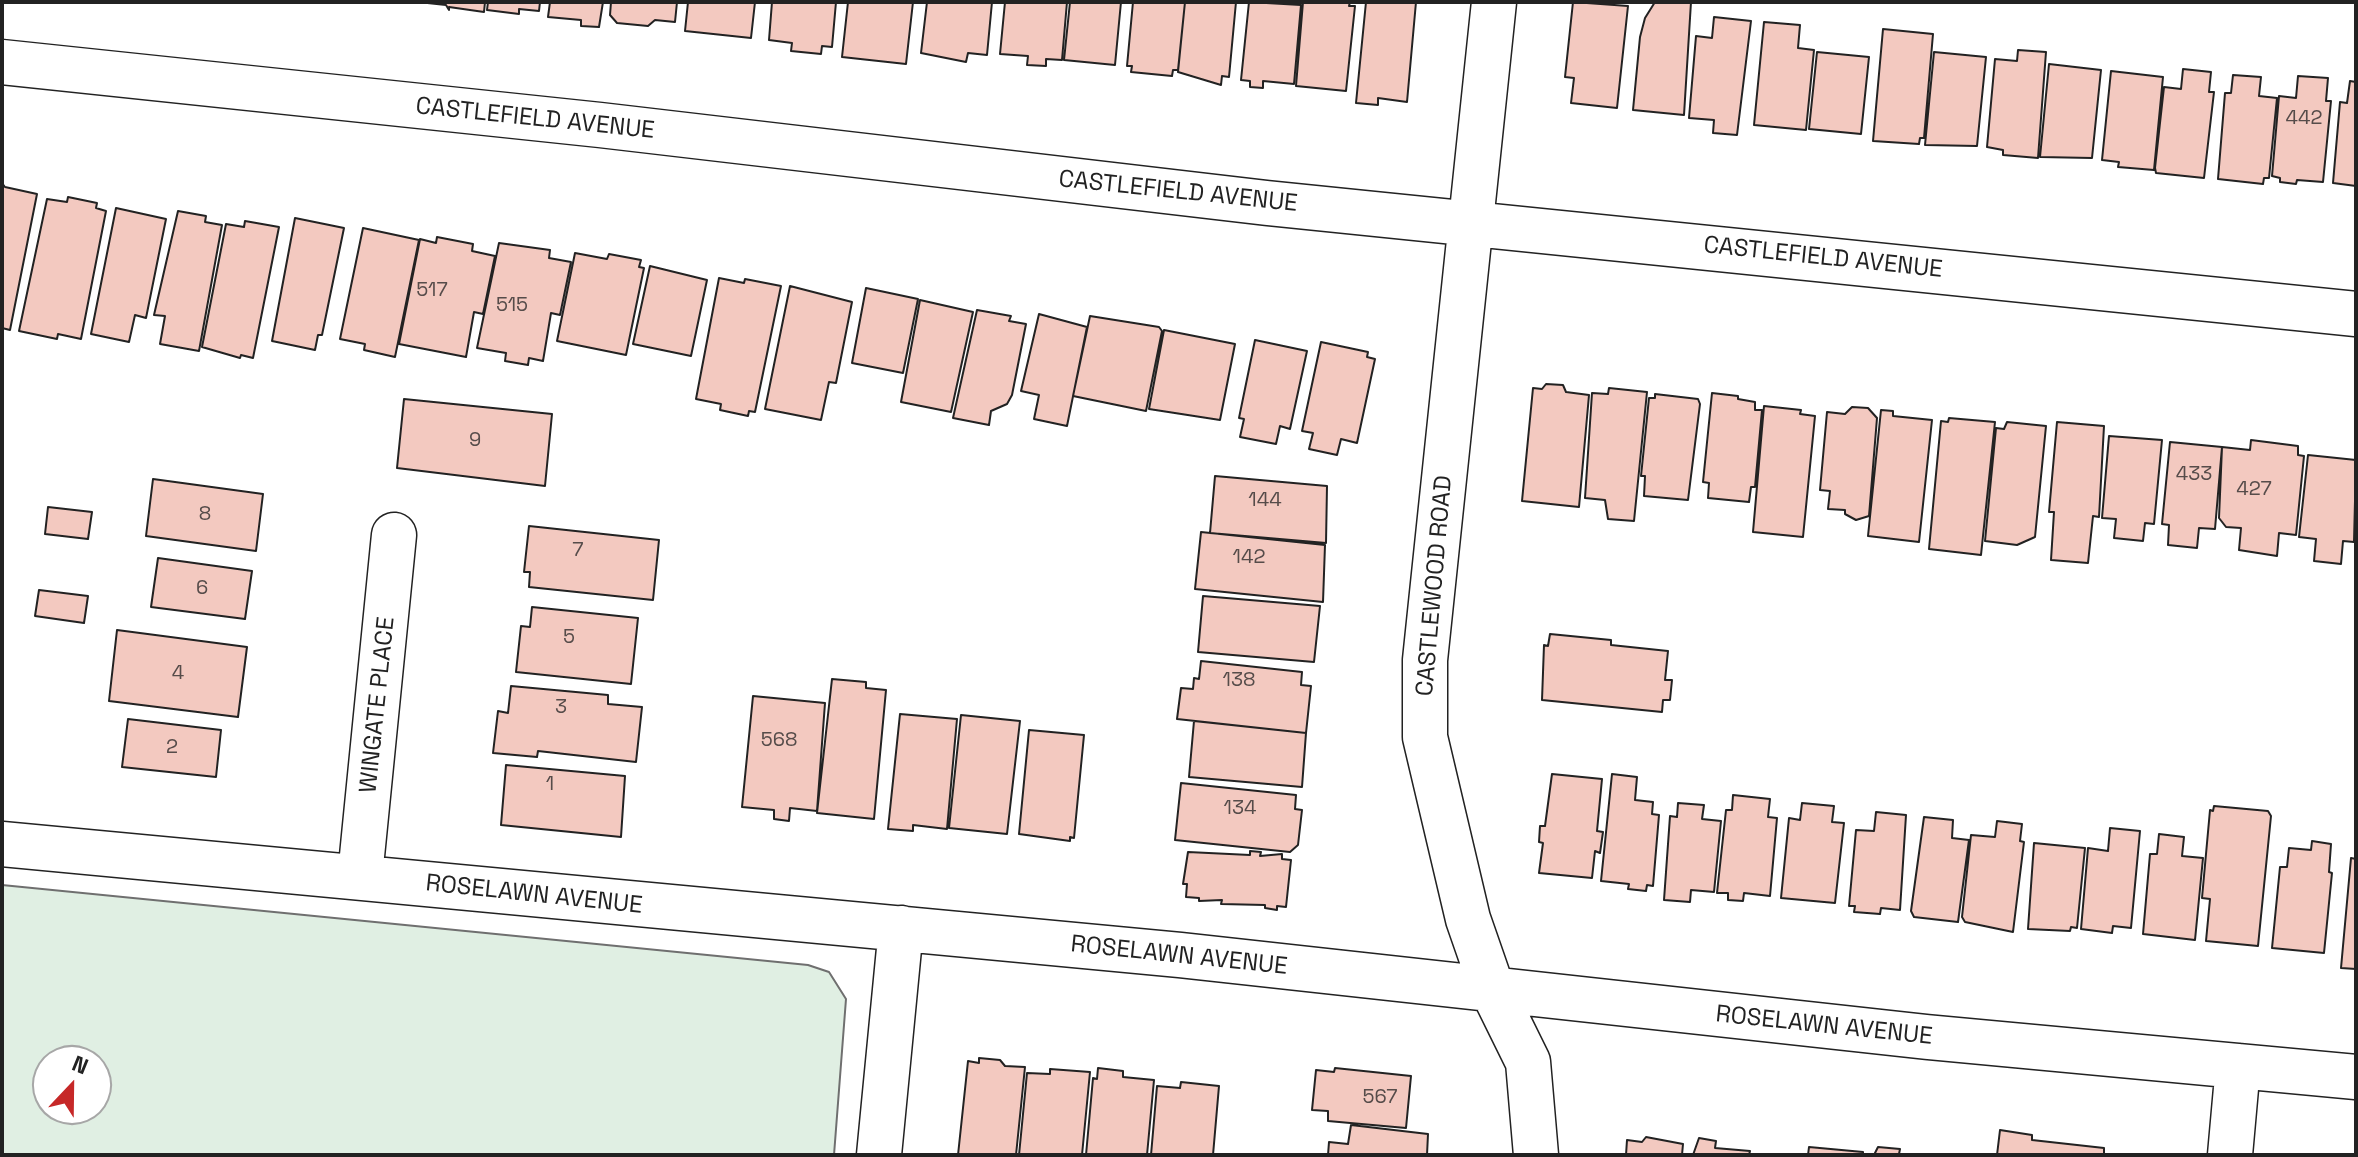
<!DOCTYPE html>
<html>
<head>
<meta charset="utf-8">
<style>
	body { margin:0 }
	#map { position:relative; width:2358px; height:1157px; overflow:hidden; background:#fff; font-family:"Space Grotesk",sans-serif }
	canvas { display:block }
	.frame { position:absolute; inset:0; border:4px solid #222; pointer-events:none }
	.north { position:absolute; left:32px; top:1045px; width:80px; height:80px; box-sizing:border-box; background:#fff; border:2px solid #a7a7a7; border-radius:50%; rotate:22deg; font-size:22px; font-weight:700; line-height:32px; text-align:center; color:#222 }
	.north::after { content:''; display:block; margin:auto; width:28px; height:36px; background:#c62828; clip-path:polygon(50% 0,100% 100%,50% 72%,0 100%) }
</style>
</head>
<body>
<div id="map">
<canvas width="2358" height="1157"></canvas>
<div class="frame"></div>
<div class="north">N</div>
</div>
<script>
const ctx = document.querySelector('canvas').getContext('2d');
ctx.lineJoin = 'round';
function fillPath(path, color) {
  ctx.fillStyle = color;
  ctx.fill(path, 'evenodd');
}
function strokePath(path, color, width, dash) {
  ctx.strokeStyle = color;
  ctx.lineWidth = width;
  ctx.lineCap = dash ? 'butt' : 'round';
  ctx.setLineDash(dash || []);
  ctx.stroke(path);
}
function label(font, color, halo, rows, align = 'center') {
  ctx.font = font + ' "Space Grotesk",sans-serif';
  ctx.lineWidth = 6;
  ctx.setLineDash([]);
  ctx.textBaseline = 'middle';
  ctx.strokeStyle = halo;
  ctx.fillStyle = color;
  for (const [text, x, y, turn = 0] of rows) {
    ctx.save();
    ctx.translate(x, y);
    ctx.rotate((+turn || 0) * Math.PI / 180);
    ctx.textAlign = isNaN(turn) ? turn : align;
    if (halo) ctx.strokeText(text, 0, 0);
    ctx.fillText(text, 0, 0);
    ctx.restore();
  }
}
const green = new Path2D(`
	M2 885 808 965 829 972 846 999 834 1155H2ZM48 1061H96V1109H48Z`);
const building = new Path2D(`
	M418 2H485L484 12 449 7V10L446 5Z
	M488 2H540L539 11 519 9V14L487 10Z
	M550 2H603L599 27 581 26V20L548 17Z
	M611 2H677L675 22 655 20 648 26 617 23 610 15Z
	M688 2H755L751 38 685 31Z
	M772 2H836L832 47 822 46 821 54 791 51 792 43 769 40Z
	M848 2H913L906 64 842 57Z
	M927 2H992L987 55 968 53 966 62 921 53Z
	M1005 2H1067L1062 60 1046 59V66L1027 65 1028 56 1000 54Z
	M1070 2H1121L1115 65 1064 60Z
	M1133 2H1185L1178 70H1173L1172 76 1131 72 1132 66H1127Z
	M1185 2H1236L1229 77 1222 76 1221 85 1178 72Z
	M1249 2 1301 5 1294 84 1263 81V88L1250 87V81L1241 80Z
	M1303 2H1350L1349 6H1355L1346 91 1296 86Z
	M1366 2H1416L1407 102 1378 98V105L1356 103Z
	M1573 2 1628 6 1617 108 1571 103 1574 78 1565 77Z
	M1655 2H1691L1684 115 1633 110 1640 37 1645 18Z
	M1714 17 1751 21 1737 135 1713 133 1714 120 1689 118 1696 36 1712 38Z
	M1764 22 1800 25 1798 48 1814 50 1806 130 1754 125Z
	M1883 29 1933 34 1924 138H1920L1919 144 1873 141Z
	M2018 50 2046 52 2038 158 2003 155V150L1987 147 1995 59 2017 61Z
	M1817 52 1869 57 1861 134 1809 129Z
	M1934 52 1986 57 1977 146 1925 145Z
	M2049 64 2101 70 2092 158 2040 157Z
	M2183 69 2211 72 2209 92H2214L2204 178 2156 173 2155 168 2164 87 2181 89Z
	M2111 71 2163 77 2154 170 2118 167 2119 162 2102 160Z
	M2233 75 2261 77 2259 96 2277 98 2269 178H2264L2263 184 2218 179 2225 93H2231Z
	M2298 76 2328 78 2326 101H2331L2323 182 2297 180 2296 184 2280 182V178L2272 176 2279 96 2296 98Z
	M2350 81 2356 82V186L2333 183 2340 102 2347 103Z
	M2 183 5 187 37 194 10 330 2 328Z
	M68 197 97 203 96 208 106 211 81 339 58 334 57 339 19 331 47 199 67 202Z
	M116 208 166 219 146 318 135 315 129 342 91 334Z
	M178 211 206 216 205 222 222 225 199 351 160 344 165 316 154 315Z
	M295 218 344 228 322 335H318L315 350 272 341Z
	M245 221 279 227 253 358 241 355 240 358 202 347 226 224 244 227Z
	M363 228 419 240 395 357 364 350 365 344 340 339Z
	M437 237 473 244 472 251 495 256 483 314 474 312 466 357 399 344 420 239 436 243Z
	M499 243 550 250 549 258 571 262 560 315 551 313 543 361 529 358 528 365 505 361 506 353 477 348Z
	M575 253 607 259 609 254 641 260 639 267 644 268 626 355 557 341Z
	M650 266 707 280 691 356 633 344Z
	M719 278 744 283 745 279 781 286 755 412 749 411 748 416 720 410 721 404 696 399Z
	M790 286 852 302 836 383 829 382 821 420 765 409Z
	M866 288 918 299 903 373 852 363Z
	M920 300 973 312 951 412 901 402Z
	M977 310 1011 316 1009 321 1026 324 1012 395 1007 404 991 411 989 425 953 418Z
	M1039 314 1087 327 1067 426 1034 419 1039 395 1021 391Z
	M1090 316 1159 327 1162 331 1146 411 1073 396Z
	M1164 330 1235 344 1220 420 1149 409Z
	M1255 340 1307 351 1290 429 1280 426 1276 444 1240 437 1244 419 1239 418Z
	M1321 342 1368 352 1367 357 1375 359 1357 443 1341 439 1337 455 1309 449 1313 433 1302 431Z
	M1546 384 1563 385 1566 392 1589 395 1579 507 1522 501 1533 388 1542 389Z
	M1609 388 1647 392 1634 521 1608 519 1605 500 1585 498 1592 393 1608 394Z
	M1712 393 1738 396V399L1755 402V410H1762L1755 487H1751L1749 502 1708 498 1709 483 1703 482Z
	M1655 394 1698 399 1700 404 1688 500 1644 496 1645 476H1641L1649 398H1655Z
	M404 399 552 414 545 486 397 468Z
	M1764 406 1801 410 1800 414 1815 416 1803 537 1753 532Z
	M1852 407 1868 408 1877 418 1869 516 1856 520 1845 514V510L1828 509 1830 491 1820 490 1827 412 1845 414Z
	M1881 410 1893 411V416L1932 420 1919 542 1868 536Z
	M1949 418 1995 422 1981 555 1929 549 1941 421 1948 422Z
	M2007 422 2046 426 2035 537 2017 545 1985 541 1996 428 2004 429Z
	M2057 422 2104 426 2099 517 2093 516 2088 563 2051 560 2054 512H2049Z
	M2109 436 2162 440 2154 524 2145 523 2143 541 2114 538 2116 519 2102 518Z
	M2251 440 2298 446V455L2304 456 2296 535 2279 533 2277 556 2239 550 2241 528 2226 527 2219 518 2222 447 2250 450Z
	M2170 442 2222 447 2215 529 2199 528 2197 548 2168 545 2169 525 2162 524Z
	M2308 455 2356 460 2354 542 2343 541 2341 564 2314 561 2316 539 2299 537Z
	M1215 476 1327 486 1326 543 1210 533Z
	M153 479 263 494 256 551 146 536Z
	M48 507 92 512 88 539 45 534Z
	M529 526 659 540 653 600 529 587 530 572H524Z
	M1201 532 1325 545 1323 602 1195 589Z
	M158 558 252 571 245 619 151 607Z
	M39 590 88 596 84 623 35 616Z
	M1203 596 1320 606 1314 662 1198 652Z
	M532 607 638 618 631 684 516 672 521 626 530 627Z
	M117 630 247 647 238 717 109 701Z
	M1550 634 1611 640V645L1668 651 1665 680H1672L1670 700H1663L1662 712 1542 700 1544 645 1548 646Z
	M1201 661 1302 672 1301 685 1311 686 1306 733 1177 719 1181 688 1193 689 1194 678 1199 679Z
	M832 679 866 682V688L886 690 874 819 817 813Z
	M511 686 608 695V704L642 707 636 762 538 751 537 757 493 753 498 711 508 713Z
	M753 696 825 703 817 811 790 808 789 821 774 819V810L742 807Z
	M900 714 957 719 947 829 913 825V831L888 829Z
	M961 715 1020 721 1007 834 949 828Z
	M128 719 221 730 216 777 122 767Z
	M1194 721 1306 733 1302 787 1189 777Z
	M1029 730 1084 735 1074 838 1070 837V841L1019 834Z
	M506 765 625 776 621 837 501 825Z
	M1552 774 1602 779 1597 831 1603 832 1600 853 1595 851 1592 878 1539 873 1543 843 1539 842 1540 826H1545Z
	M1612 774 1637 777 1635 800 1653 802 1652 814 1659 815 1653 886 1647 885 1646 891 1628 889 1629 884 1601 881Z
	M1181 783 1296 795 1295 809 1302 810 1298 845 1290 852 1175 840Z
	M1733 795 1770 799 1768 817 1777 818 1770 896 1744 893 1743 901 1728 900V893H1717L1726 810H1732Z
	M1678 803 1704 805 1702 819 1721 821 1714 892 1691 890 1690 902 1664 900 1670 816 1677 817Z
	M1802 803 1834 806 1832 822 1844 823 1835 903 1781 898 1789 818 1800 820Z
	M2214 806 2268 811 2271 816 2258 946 2206 941 2210 899 2202 898 2210 810 2213 811Z
	M1876 812 1906 815 1900 910 1881 908 1880 914 1854 912 1855 906H1849L1856 830 1874 831Z
	M1924 817 1953 820 1952 838 1969 840 1958 922 1914 917 1911 911Z
	M1997 821 2022 824 2020 841 2024 842 2013 932 1965 922 1962 917 1971 835 1995 837Z
	M2110 828 2140 831 2131 928 2113 926 2112 933 2081 929 2088 848 2108 851Z
	M2159 834 2184 837 2182 856 2203 858 2195 940 2143 934 2150 854H2157Z
	M2312 841 2331 844 2329 872 2332 873 2324 953 2272 948 2280 867H2287L2289 848 2311 850Z
	M2034 843 2085 848 2077 928 2071 927 2070 931 2028 929Z
	M1250 851 1261 852 1260 856 1282 854V859L1291 860 1286 907 1277 906V910L1265 908V905L1221 904 1222 900 1199 901V898L1186 897 1187 884H1183L1188 852 1250 855Z
	M2351 858 2356 859V969L2341 968Z
	M979 1058 1000 1060 1005 1066 1025 1067 1016 1155H958L968 1061 979 1063Z
	M1098 1068 1123 1071V1077L1154 1080 1147 1155H1086L1093 1078 1097 1079Z
	M1335 1068 1411 1076 1406 1128 1328 1121V1111L1312 1110 1316 1070 1334 1072Z
	M1050 1069 1090 1072 1082 1155H1019L1027 1073 1050 1074Z
	M1181 1082 1219 1086 1213 1155H1151L1157 1086 1180 1088Z
	M1351 1125 1428 1134 1427 1155H1328L1329 1142 1348 1144Z
	M2000 1130 2032 1135V1140L2104 1148V1154L2111 1155H1997Z
	M1646 1137 1683 1144 1682 1155H1626L1627 1140 1642 1142Z
	M1699 1138 1716 1141 1715 1148 1750 1151 1749 1155H1693Z
	M1809 1147 1863 1152V1155H1808Z
	M1878 1147 1900 1149 1899 1154 1905 1155H1874Z`);
const minor = new Path2D(`
	M1494 2 1425 660V737L1468 919 1493 991 1528 1062 1536 1155
	M2 62 600 125 1267 203 2356 314
	M2 844 1180 955 1927 1037 2356 1077
	M360 876 394 535
	M879 1155 901 928
	M2230 1155 2238 1066`);
const numberNames = [
	["442",2304,119],
	["517",432,291],
	["515",512,306],
	["9",475,441],
	["433",2194,475],
	["427",2254,490],
	["144",1265,501],
	["8",205,515],
	["7",578,551],
	["142",1249,558],
	["6",202,589],
	["5",569,638],
	["4",178,674],
	["138",1239,681],
	["3",561,708],
	["568",779,741],
	["2",172,748],
	["1",550,785],
	["134",1240,809],
	["567",1380,1098]
];
const streetNames = [
	["CASTLEFIELD AVENUE",535,119,6],
	["CASTLEFIELD AVENUE",1178,192,6],
	["CASTLEFIELD AVENUE",1823,258,6],
	["CASTLEWOOD ROAD",1435,586,-85],
	["WINGATE PLACE",378,705,-84],
	["ROSELAWN AVENUE",534,895,6],
	["ROSELAWN AVENUE",1179,956,6],
	["ROSELAWN AVENUE",1824,1026,6]
];
fillPath(green, '#e0efe3');
strokePath(green, '#6f6f6f', 2);
fillPath(building, '#f3c9c0');
strokePath(building, '#222', 2);
strokePath(minor, '#222', 47);
strokePath(minor, '#fff', 44);
label('20px', '#564c4a', null, numberNames);
label('24px', '#222', '#fff', streetNames);
</script>
</body>
</html>
